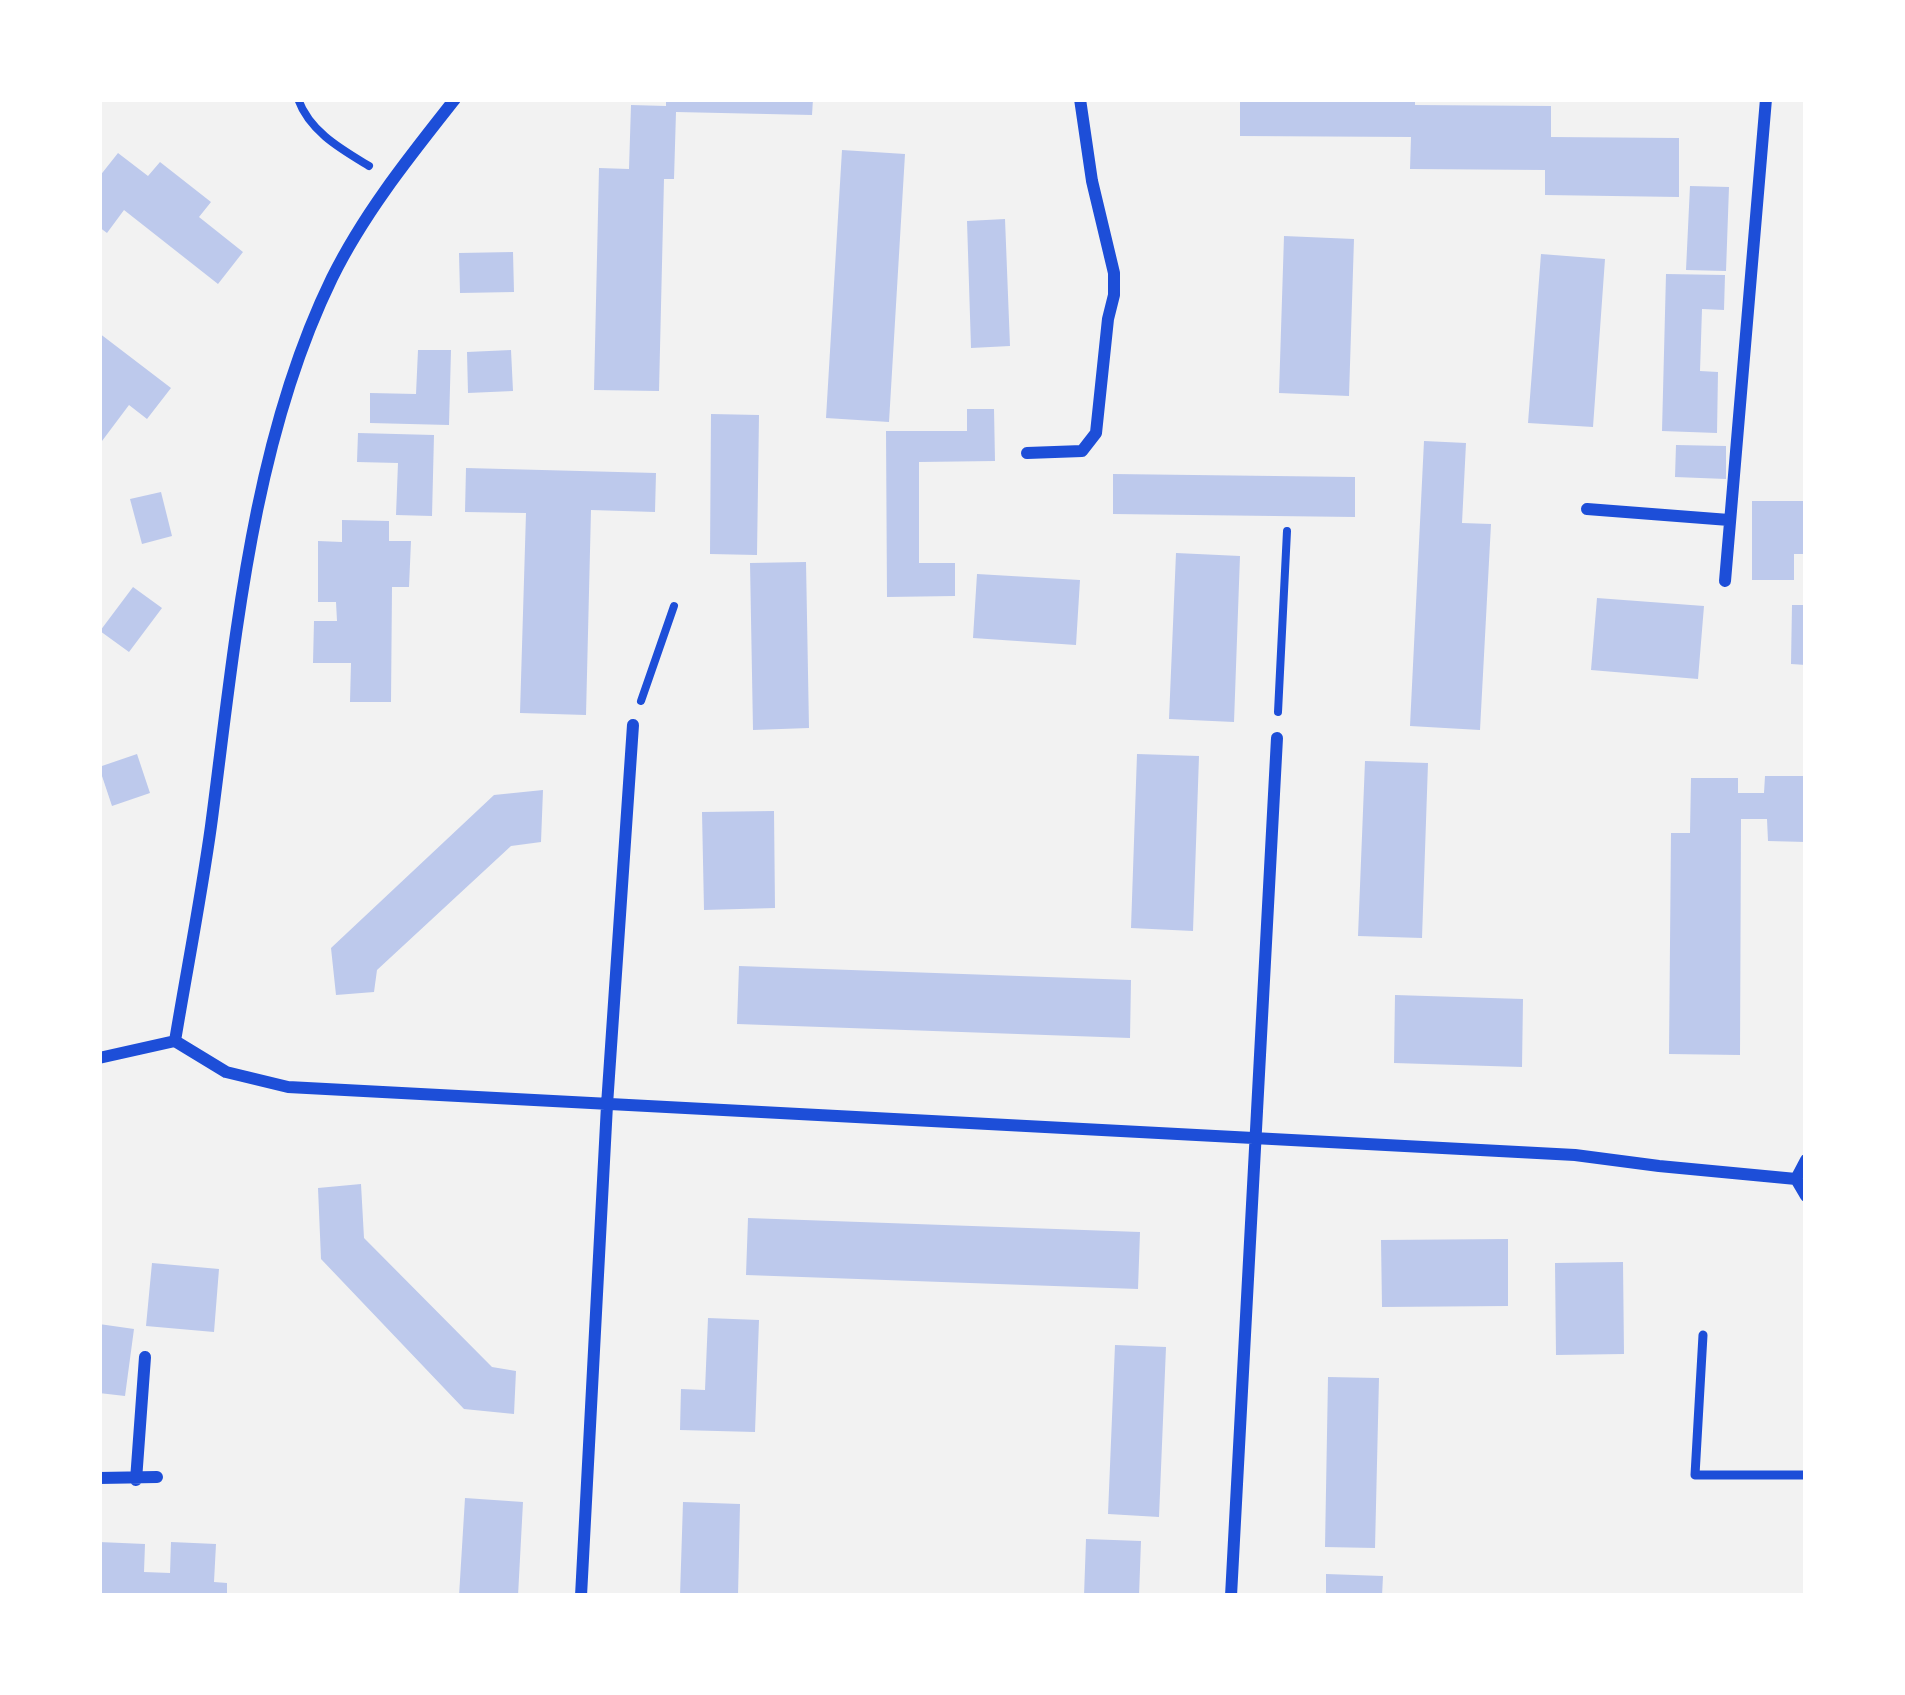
<!DOCTYPE html>
<html>
<head>
<meta charset="utf-8">
<style>
	body { margin:0 }
	#map { position:relative; width:1905px; height:1695px; overflow:hidden; background:#f2f2f2; font-family:"Work Sans",sans-serif }
	canvas { display:block }
	.frame { position:absolute; inset:0; border:102px solid #fff; pointer-events:none }
</style>
</head>
<body>
<div id="map">
<canvas width="1905" height="1695"></canvas>
<div class="frame"></div>
</div>
<script>
const ctx = document.querySelector('canvas').getContext('2d');
ctx.lineJoin = 'round';
function fillPath(path, color) {
  ctx.fillStyle = color;
  ctx.fill(path, 'evenodd');
}
function strokePath(path, color, width, dash) {
  ctx.strokeStyle = color;
  ctx.lineWidth = width;
  ctx.lineCap = dash ? 'butt' : 'round';
  ctx.setLineDash(dash || []);
  ctx.stroke(path);
}
const building = new Path2D(`
	M666 99H813L812 115 676 112 674 179H664L659 391 594 390 599 168 629 169 631 105 666 106Z
	M1240 99H1415V105L1551 106V137L1679 138V197L1545 195V170L1410 169 1411 137 1240 136Z
	M842 150 905 154 889 422 826 418Z
	M118 153 148 176 160 162 211 202 199 217 243 252 218 284 124 210 107 233 99 227V177Z
	M1690 186 1729 187 1726 271 1686 270Z
	M1005 219 1010 346 971 348 967 221Z
	M1284 236 1354 239 1349 396 1279 393Z
	M513 252 514 292 460 293 459 253Z
	M1541 254 1605 259 1593 427 1528 423Z
	M1666 274 1725 275 1724 310 1702 309 1700 371 1718 372 1717 433 1662 431Z
	M99 333 171 388 147 419 129 405 99 445Z
	M418 350H451L449 425 370 423V393L416 394Z
	M511 350 513 391 468 393 467 352Z
	M967 409H994L995 461 919 462V563H955V596L887 597 886 431H967Z
	M711 414 759 415 757 555 710 554Z
	M358 433 434 435 432 516 396 515 398 463 357 462Z
	M1424 441 1466 443 1462 523 1491 524 1480 730 1410 726Z
	M1676 445 1726 446V479L1675 477Z
	M466 468 656 473 655 512 591 510 586 715 520 713 526 513 465 512Z
	M1113 474 1355 477V517L1113 514Z
	M161 492 172 536 142 544 130 499Z
	M1752 501H1806V554H1794V580H1752Z
	M342 520 389 521V541H411L409 587H392L391 702H350L351 663H313L314 621H337L336 602H318V541L342 542Z
	M1176 553 1240 556 1234 722 1169 719Z
	M806 562 809 728 753 730 750 563Z
	M977 574 1080 580 1076 645 973 638Z
	M133 587 162 608 129 652 100 631Z
	M1597 598 1704 606 1698 679 1591 670Z
	M1792 605H1806V665L1791 664Z
	M137 754 150 793 112 806 99 767Z
	M1137 754 1199 756 1193 931 1131 928Z
	M1365 761 1428 763 1422 938 1358 936Z
	M1765 776H1806V842L1768 841 1767 819H1741L1740 1055 1669 1054 1671 833H1690L1691 778H1738V793H1764Z
	M543 790 541 842 511 846 377 970 374 992 336 995 331 948 494 795Z
	M774 811 775 908 704 910 702 812Z
	M739 966 1131 980 1130 1038 737 1024Z
	M1395 995 1523 999 1522 1067 1394 1063Z
	M361 1184 364 1238 492 1367 516 1371 514 1414 464 1409 321 1259 318 1188Z
	M748 1218 1140 1232 1138 1289 746 1275Z
	M1508 1239V1306L1382 1307 1381 1240Z
	M1623 1262 1624 1354 1556 1355 1555 1263Z
	M152 1263 219 1269 214 1332 146 1326Z
	M708 1318 759 1320 755 1432 680 1430 681 1389 705 1390Z
	M99 1324 134 1329 125 1396 99 1393Z
	M1115 1345 1166 1347 1159 1517 1108 1514Z
	M1328 1377 1379 1378 1375 1548 1325 1547Z
	M465 1498 523 1502 518 1596H459Z
	M683 1502 740 1504 738 1596H680Z
	M1086 1539 1141 1541 1139 1596H1084Z
	M99 1542 145 1544 144 1572 170 1573 171 1542 216 1544 214 1582 227 1583V1596H99Z
	M1326 1574 1383 1576 1382 1596H1326Z`);
const path = new Path2D(`
	M298 99C310 132 341 149 369 166
	M641 701 674 606
	M1278 712 1287 531`);
const service = new Path2D(`
	M1703 1335 1695 1475H1806`);
const minor = new Path2D(`
	M1027 453 1082 451 1096 433 1108 319 1114 295V273L1092 181 1080 99
	M1587 509 1729 520
	M1725 581 1766 99
	M175 1041C187 969 201 898 211 826 235 645 251 444 332 278 364 213 410 156 455 99
	M99 1058 175 1041 226 1072 288 1087 1575 1155 1659 1166 1796 1179
	M1796 1179 1806 1160
	M1796 1179 1806 1196
	M99 1478 157 1477
	M136 1480 145 1357
	M581 1596 607 1105 633 725
	M1231 1596 1277 738`);
fillPath(building, '#bdc9ec');
strokePath(path, '#1d4ed8', 8);
strokePath(service, '#1d4ed8', 9);
strokePath(minor, '#1d4ed8', 12);
</script>
</body>
</html>
